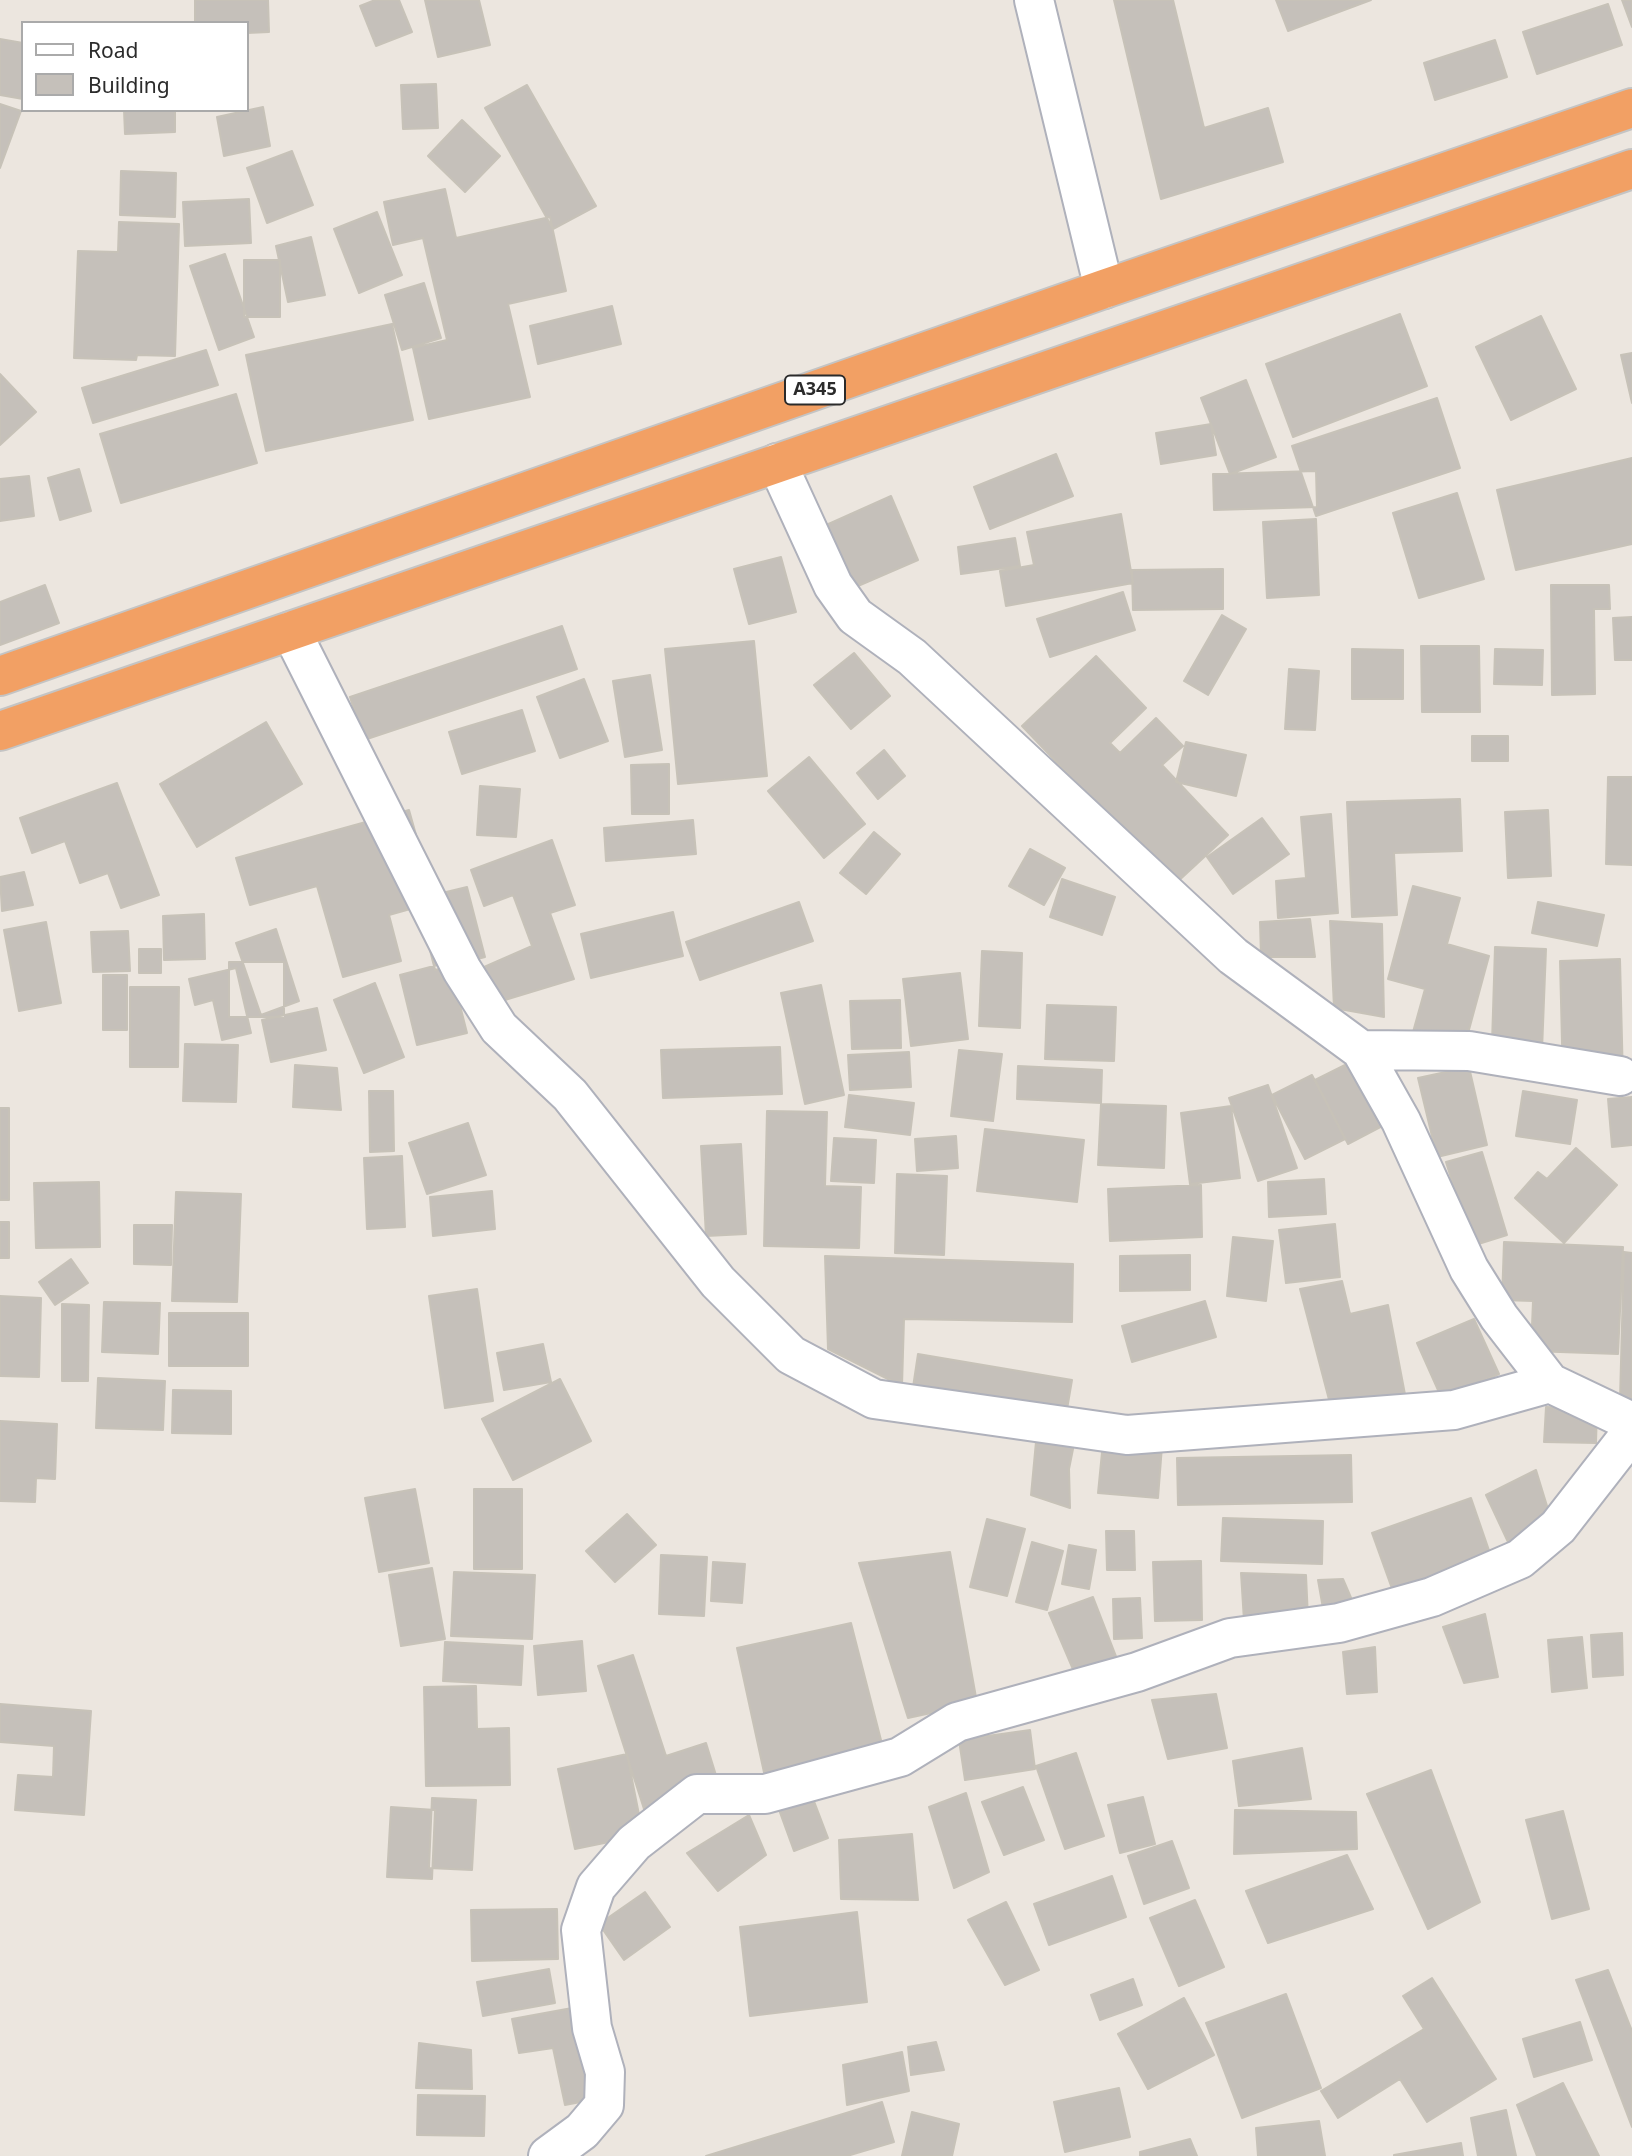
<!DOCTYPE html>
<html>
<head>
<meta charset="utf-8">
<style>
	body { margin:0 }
	#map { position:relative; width:1632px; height:2156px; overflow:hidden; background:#ece6df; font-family:"Noto Sans",sans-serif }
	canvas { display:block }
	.legend { position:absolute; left:21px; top:21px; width:228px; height:91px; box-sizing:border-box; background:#fff; border:2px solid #aaa; margin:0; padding:9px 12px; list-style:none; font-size:21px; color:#2b2b2b }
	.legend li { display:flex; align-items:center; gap:14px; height:35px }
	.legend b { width:35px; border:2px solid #aaa }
</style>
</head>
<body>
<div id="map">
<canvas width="1632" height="2156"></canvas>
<ul class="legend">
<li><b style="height:9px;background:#fff"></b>Road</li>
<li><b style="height:19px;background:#c5c0ba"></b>Building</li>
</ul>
</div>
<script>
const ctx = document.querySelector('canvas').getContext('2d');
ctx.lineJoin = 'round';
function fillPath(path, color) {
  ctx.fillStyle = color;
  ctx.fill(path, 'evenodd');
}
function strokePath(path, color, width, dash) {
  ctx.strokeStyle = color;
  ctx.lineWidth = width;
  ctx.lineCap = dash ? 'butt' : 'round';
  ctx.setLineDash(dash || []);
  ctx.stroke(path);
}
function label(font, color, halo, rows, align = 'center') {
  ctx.font = font + ' "Noto Sans",sans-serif';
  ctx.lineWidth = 7;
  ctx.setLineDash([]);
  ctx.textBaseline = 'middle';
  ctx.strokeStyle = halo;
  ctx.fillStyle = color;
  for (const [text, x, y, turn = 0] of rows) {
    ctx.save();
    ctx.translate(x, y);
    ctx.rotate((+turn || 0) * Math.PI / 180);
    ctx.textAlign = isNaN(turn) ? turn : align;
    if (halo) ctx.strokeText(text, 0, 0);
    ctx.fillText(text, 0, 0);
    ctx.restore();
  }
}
const building = new Path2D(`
	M195 0H268L269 32 247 33V23H174L195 22Z
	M375 0H399L412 32 376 46 360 6Z
	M425 0H479L490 45 438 57Z
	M1114 0H1173L1204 128 1268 108 1283 162 1161 199Z
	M1276 0H1371L1288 31Z
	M1622 0H1632V27Z
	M1608 4 1622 45 1537 74 1523 32Z
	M0 39 23 43V99L0 95Z
	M1495 40 1507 77 1435 100 1424 63Z
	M436 84 438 128 403 129 401 85Z
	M527 85 596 206 553 229 485 108Z
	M0 104 21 111 0 168Z
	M263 107 270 146 224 156 217 117Z
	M124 110H175V132L125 134Z
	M462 120 500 156 465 192 428 156Z
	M292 151 313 205 267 223 247 168Z
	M121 171 176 173 175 217 120 215Z
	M445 189 456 238 550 217 566 291 508 304 530 397 429 419 413 348 447 340 423 238 393 245 384 202Z
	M249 199 251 243 185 246 183 202Z
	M377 212 402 275 359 293 334 229Z
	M119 222 179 224 175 356 137 355 136 360 74 358 78 251 118 252Z
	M311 237 325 295 288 302 276 246Z
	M225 254 254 337 219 350 190 266Z
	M244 260H280V317H244Z
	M424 283 441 338 402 350 385 295Z
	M612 306 621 344 538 364 530 326Z
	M1400 314 1427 386 1293 437 1266 364Z
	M1541 316 1576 389 1511 420 1476 347Z
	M392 324 413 420 266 451 246 355Z
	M206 350 218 385 93 423 82 388Z
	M1632 353V403L1621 355Z
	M0 374 36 412 0 445Z
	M1246 380 1276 457 1230 474 1201 398Z
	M236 394 257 463 121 503 100 434Z
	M1437 398 1460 468 1316 516 1292 446Z
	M1211 424 1216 455 1161 464 1156 433Z
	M1056 454 1073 496 990 529 974 487Z
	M1632 458V544L1516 570 1497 490Z
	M79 469 91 511 60 520 48 478Z
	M1316 471 1317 507 1214 510 1213 474Z
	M29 476 34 516 0 521V479Z
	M1457 493 1484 579 1419 598 1393 513Z
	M891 496 918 560 851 589 824 526Z
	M1121 514 1133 583 1006 606 1000 571 1034 565 1027 532Z
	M1316 519 1319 595 1267 598 1263 522Z
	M1015 538 1020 566 961 574 958 547Z
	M781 557 796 612 749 624 734 569Z
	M1223 569V609L1133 610 1132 570Z
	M45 585 59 623 0 645V602Z
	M1551 585H1609L1610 609H1594L1595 694 1552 695Z
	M1123 592 1135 630 1050 657 1037 619Z
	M1222 615 1246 629 1208 695 1184 681Z
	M1632 617V660H1615L1613 618Z
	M562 626 577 669 364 740 350 697Z
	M754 641 767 776 678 784 665 649Z
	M1421 646H1479L1480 712H1422Z
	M1352 649 1403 650V699H1352Z
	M1495 649 1543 650 1542 685 1494 684Z
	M854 653 890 696 851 729 814 685Z
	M1096 656 1146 708 1110 743 1120 753 1156 718 1183 746 1162 765 1228 835 1174 885 1022 726Z
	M1289 669 1319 671 1315 730 1285 729Z
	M650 675 662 750 625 757 613 681Z
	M584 679 608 741 560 758 537 697Z
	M522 710 535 751 462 774 449 732Z
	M266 722 302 784 197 847 160 784Z
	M1472 736H1508V761H1472Z
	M1186 742 1246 755 1236 796 1176 782Z
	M884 750 905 776 878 799 857 773Z
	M809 757 865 824 824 858 768 791Z
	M669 764V814H632L631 765Z
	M1608 777H1632V865L1606 864Z
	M117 783 159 895 121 908 108 873 80 883 65 841 32 853 20 818Z
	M480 786 520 789 516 837 477 835Z
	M1460 799 1462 851 1394 853 1397 915 1352 917 1347 802Z
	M409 810 435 902 389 915 401 961 343 977 317 886 250 905 236 858Z
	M1548 810 1551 876 1508 878 1505 812Z
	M1331 814 1338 913 1278 918 1276 881 1306 878 1301 817Z
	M1262 818 1289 854 1233 894 1207 857Z
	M693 820 696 854 606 861 604 828Z
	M874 832 900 854 866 894 840 873Z
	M552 840 575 905 550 913 574 979 495 1003 475 971 532 946 513 895 484 906 471 870Z
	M1030 849 1065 868 1044 905 1009 886Z
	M24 872 33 905 2 911 0 877Z
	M1062 879 1115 897 1102 935 1050 917Z
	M1413 886 1460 898 1447 944 1489 956 1460 1063 1408 1050 1425 989 1388 979Z
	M467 887 485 957 435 970 417 899Z
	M799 902 813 941 700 980 686 942Z
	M1538 902 1604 915 1597 946 1532 933Z
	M673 912 683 956 591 978 581 934Z
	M204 914 205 959 164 960 163 916Z
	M1310 919 1315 957H1261L1260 922Z
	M1330 921 1382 924 1384 1017 1334 1008Z
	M46 922 61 1003 19 1011 4 930Z
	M276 929 299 1001 261 1015 236 943Z
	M128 931 130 971 93 972 91 932Z
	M1495 947 1546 949 1541 1076 1491 1075Z
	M139 949H161V973H139Z
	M982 951 1022 953 1020 1028 979 1026Z
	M1620 959 1623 1081 1563 1083 1560 961Z
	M229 962H284V1017H229Z
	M449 962 467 1033 417 1045 400 975Z
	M236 968 251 1033 222 1040 213 1000 195 1005 189 979Z
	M960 973 968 1039 911 1046 903 979Z
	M103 975H127V1030H103Z
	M375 983 404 1057 364 1073 334 1000Z
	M821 985 844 1095 805 1104 781 993Z
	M130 987H179L178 1067H130Z
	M900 1000 901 1048 852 1049 850 1001Z
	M1047 1005 1116 1007 1114 1061 1045 1059Z
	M317 1008 326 1050 271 1062 262 1020Z
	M185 1044 238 1045 236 1102 183 1101Z
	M780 1047 782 1094 663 1098 661 1050Z
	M959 1050 1002 1054 993 1121 951 1116Z
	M909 1052 911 1087 850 1090 848 1055Z
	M1355 1060 1388 1123 1348 1144 1315 1080Z
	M295 1065 337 1068 341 1110 293 1107Z
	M1018 1066 1102 1070 1101 1103 1017 1099Z
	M1469 1067 1487 1145 1437 1157 1418 1078Z
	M1312 1075 1345 1139 1305 1159 1272 1095Z
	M1268 1085 1297 1168 1258 1181 1229 1098Z
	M369 1091H393L394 1151 370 1152Z
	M1523 1091 1577 1100 1570 1144 1516 1136Z
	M849 1095 914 1103 910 1135 845 1127Z
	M1632 1097V1145L1612 1147 1608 1099Z
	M1101 1104 1166 1106 1164 1168 1098 1165Z
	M1231 1106 1240 1178 1190 1184 1181 1113Z
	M0 1108H9V1200H0Z
	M767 1111 827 1112 825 1186 861 1187 859 1248 764 1246Z
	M468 1123 486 1175 427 1194 409 1143Z
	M985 1129 1084 1140 1077 1202 977 1191Z
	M956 1136 958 1168 917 1171 915 1139Z
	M834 1138 876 1140 874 1183 831 1181Z
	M741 1144 746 1234 706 1236 701 1146Z
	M1576 1148 1617 1185 1564 1243 1515 1198 1538 1172 1547 1179Z
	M1482 1152 1507 1235 1472 1246 1446 1162Z
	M402 1156 405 1227 367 1229 364 1158Z
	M897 1174 947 1176 944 1255 895 1253Z
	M1324 1179 1326 1214 1269 1217 1268 1182Z
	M99 1182 100 1247 36 1248 34 1183Z
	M1201 1185 1202 1237 1110 1241 1108 1189Z
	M492 1191 495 1229 433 1236 430 1197Z
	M176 1192 241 1194 237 1302 172 1301Z
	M0 1222H9V1258H0Z
	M1335 1224 1340 1277 1286 1283 1279 1230Z
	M134 1225H172L171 1265 134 1264Z
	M1233 1237 1273 1241 1266 1301 1227 1296Z
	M1504 1242 1623 1247 1618 1354 1531 1351 1533 1301 1502 1300Z
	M1624 1252 1632 1253V1400L1620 1399Z
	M1190 1255V1290L1120 1291V1256Z
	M825 1256 1073 1264 1072 1322 904 1319 902 1386 828 1349Z
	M71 1259 88 1283 55 1305 39 1282Z
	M1342 1281 1350 1314 1388 1305 1407 1405 1333 1415 1300 1289Z
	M477 1289 493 1401 445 1408 429 1296Z
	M0 1296 41 1298 39 1377 0 1376Z
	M1205 1301 1216 1337 1132 1362 1122 1326Z
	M104 1302 160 1303 158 1354 102 1352Z
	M62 1304 89 1305 88 1381H62Z
	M169 1313H248V1366H169Z
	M1474 1319 1499 1374 1442 1399 1417 1343Z
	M543 1344 551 1382 504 1390 497 1353Z
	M918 1354 1072 1380 1065 1421 912 1394Z
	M98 1378 165 1381 163 1430 96 1428Z
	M560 1379 591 1441 513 1480 482 1419Z
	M173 1390 231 1391V1434L172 1433Z
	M1546 1407 1597 1409 1596 1443 1544 1442Z
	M0 1421 57 1424 55 1479 36 1478 35 1502 0 1501Z
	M1037 1431 1074 1444 1069 1469 1070 1508 1031 1495Z
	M1103 1442 1162 1446 1158 1498 1098 1493Z
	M1351 1455 1352 1502 1178 1505 1177 1458Z
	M1536 1470 1551 1519 1508 1542 1486 1495Z
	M415 1489 429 1563 379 1572 365 1498Z
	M474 1489H522V1569H474Z
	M1471 1498 1493 1562 1395 1597 1372 1533Z
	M627 1514 656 1545 615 1582 586 1551Z
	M1223 1518 1323 1521 1322 1564 1221 1561Z
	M987 1519 1025 1529 1007 1596 970 1587Z
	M1106 1531H1134L1135 1570H1107Z
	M1032 1542 1063 1551 1047 1610 1016 1602Z
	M1069 1545 1096 1550 1089 1589 1062 1584Z
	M950 1552 977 1703 908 1718 859 1563Z
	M661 1555 707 1557 704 1616 659 1614Z
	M1201 1561 1202 1620 1155 1621 1153 1562Z
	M713 1562 745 1564 742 1603 711 1601Z
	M432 1568 445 1639 401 1646 389 1575Z
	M454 1572 535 1575 532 1639 451 1636Z
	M1241 1573 1306 1575 1308 1618 1244 1621Z
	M1343 1579 1358 1614H1324L1318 1580Z
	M1093 1597 1119 1664 1078 1681 1049 1613Z
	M1140 1598 1142 1638 1114 1639 1113 1599Z
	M1485 1614 1498 1677 1464 1683 1443 1627Z
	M851 1623 882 1744 765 1777 737 1648Z
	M1622 1633 1623 1675 1593 1677 1591 1635Z
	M1582 1637 1587 1688 1552 1692 1548 1640Z
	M582 1641 586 1691 538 1695 534 1646Z
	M445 1642 523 1646 521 1685 443 1681Z
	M1375 1647 1377 1692 1347 1694 1343 1652Z
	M633 1655 666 1756 706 1743 719 1785 644 1809 598 1666Z
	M476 1686 477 1729 509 1728 510 1785 426 1786 424 1687Z
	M1216 1694 1227 1748 1168 1759 1152 1700Z
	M0 1704 91 1711 84 1815 15 1810 18 1775 53 1777 54 1746 0 1742Z
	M1030 1730 1035 1769 965 1780 959 1740Z
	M1302 1748 1311 1799 1239 1806 1233 1761Z
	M1076 1753 1104 1836 1065 1849 1036 1766Z
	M627 1754 643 1835 575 1849 558 1769Z
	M1431 1770 1480 1902 1428 1929 1367 1794Z
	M1023 1787 1044 1840 1004 1855 982 1802Z
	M966 1793 989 1872 954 1888 929 1807Z
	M812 1796 828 1838 794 1851 778 1807Z
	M1143 1797 1155 1844 1120 1853 1108 1805Z
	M432 1798 476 1800 472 1870 429 1868Z
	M391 1807 435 1810 432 1879 387 1877Z
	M1235 1810 1356 1812 1357 1849 1234 1854Z
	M1563 1811 1589 1909 1552 1919 1526 1820Z
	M749 1815 766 1855 718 1891 687 1853Z
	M912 1834 918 1900 841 1899 839 1840Z
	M1172 1841 1189 1888 1144 1904 1128 1856Z
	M1347 1855 1373 1909 1268 1943 1246 1891Z
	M1112 1876 1126 1917 1049 1945 1034 1904Z
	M645 1892 670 1927 624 1960 599 1924Z
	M1195 1900 1224 1967 1179 1986 1150 1918Z
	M1006 1902 1039 1970 1005 1985 968 1920Z
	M557 1909 558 1959 472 1961 471 1910Z
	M857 1912 867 2002 750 2016 740 1927Z
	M549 1969 555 2003 483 2016 477 1982Z
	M1608 1970 1632 2031V2127L1576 1980Z
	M1432 1978 1496 2079 1427 2122 1400 2079 1338 2118 1321 2091 1424 2029 1403 1996Z
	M1133 1979 1142 2005 1100 2020 1091 1995Z
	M1286 1994 1321 2088 1242 2118 1206 2023Z
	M1184 1998 1214 2055 1148 2089 1118 2034Z
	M583 2006 601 2098 565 2105 553 2048 519 2053 512 2019Z
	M1580 2022 1592 2060 1534 2077 1523 2039Z
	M936 2042 944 2070 911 2075 908 2047Z
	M419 2043 471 2050 472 2089 416 2088Z
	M902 2052 909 2091 847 2105 843 2065Z
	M1563 2083 1599 2156H1537L1517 2105Z
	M1119 2088 1130 2137 1065 2152 1054 2102Z
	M418 2095 485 2096 484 2136 417 2135Z
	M882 2102 894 2142 847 2156H706Z
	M1506 2110 1516 2156H1478L1471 2118Z
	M912 2112 959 2124 952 2156H902Z
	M1319 2121 1325 2156H1258L1256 2128Z
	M1190 2139 1197 2156H1140V2152Z
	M1461 2143 1463 2156H1394V2155Z`);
const street = new Path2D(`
	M1034 0 1104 289
	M777 463 833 585 855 616 912 657 1233 956 1361 1050 1401 1121 1469 1269 1499 1317 1550 1383 1632 1422
	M291 631 462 970 499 1028 570 1095 718 1282 791 1355 874 1399 1127 1435 1454 1410 1550 1383
	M1361 1050 1469 1051 1620 1076
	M548 2156 582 2131 604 2105 605 2072 592 2028 581 1930 596 1887 634 1843 697 1794H765L900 1757 957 1722 1137 1672 1230 1638 1339 1623 1432 1597 1520 1559 1558 1527 1632 1432`);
const highway = new Path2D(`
	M0 676 1104 289 1632 108
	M0 731 1632 169`);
const shields = [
	[815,390,60]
];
const shieldNames = [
	["A345",815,390]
];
fillPath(building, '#c5c0ba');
strokePath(building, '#c7c2b8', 2);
strokePath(street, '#afb1bb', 42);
strokePath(highway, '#c4c4c4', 42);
strokePath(street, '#fff', 38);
strokePath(highway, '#f2a064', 38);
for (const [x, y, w] of shields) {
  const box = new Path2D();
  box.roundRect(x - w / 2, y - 14.5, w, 29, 5);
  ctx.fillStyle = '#fff';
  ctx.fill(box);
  strokePath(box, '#2b2b2b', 2);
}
label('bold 18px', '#2b2b2b', null, shieldNames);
</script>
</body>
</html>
